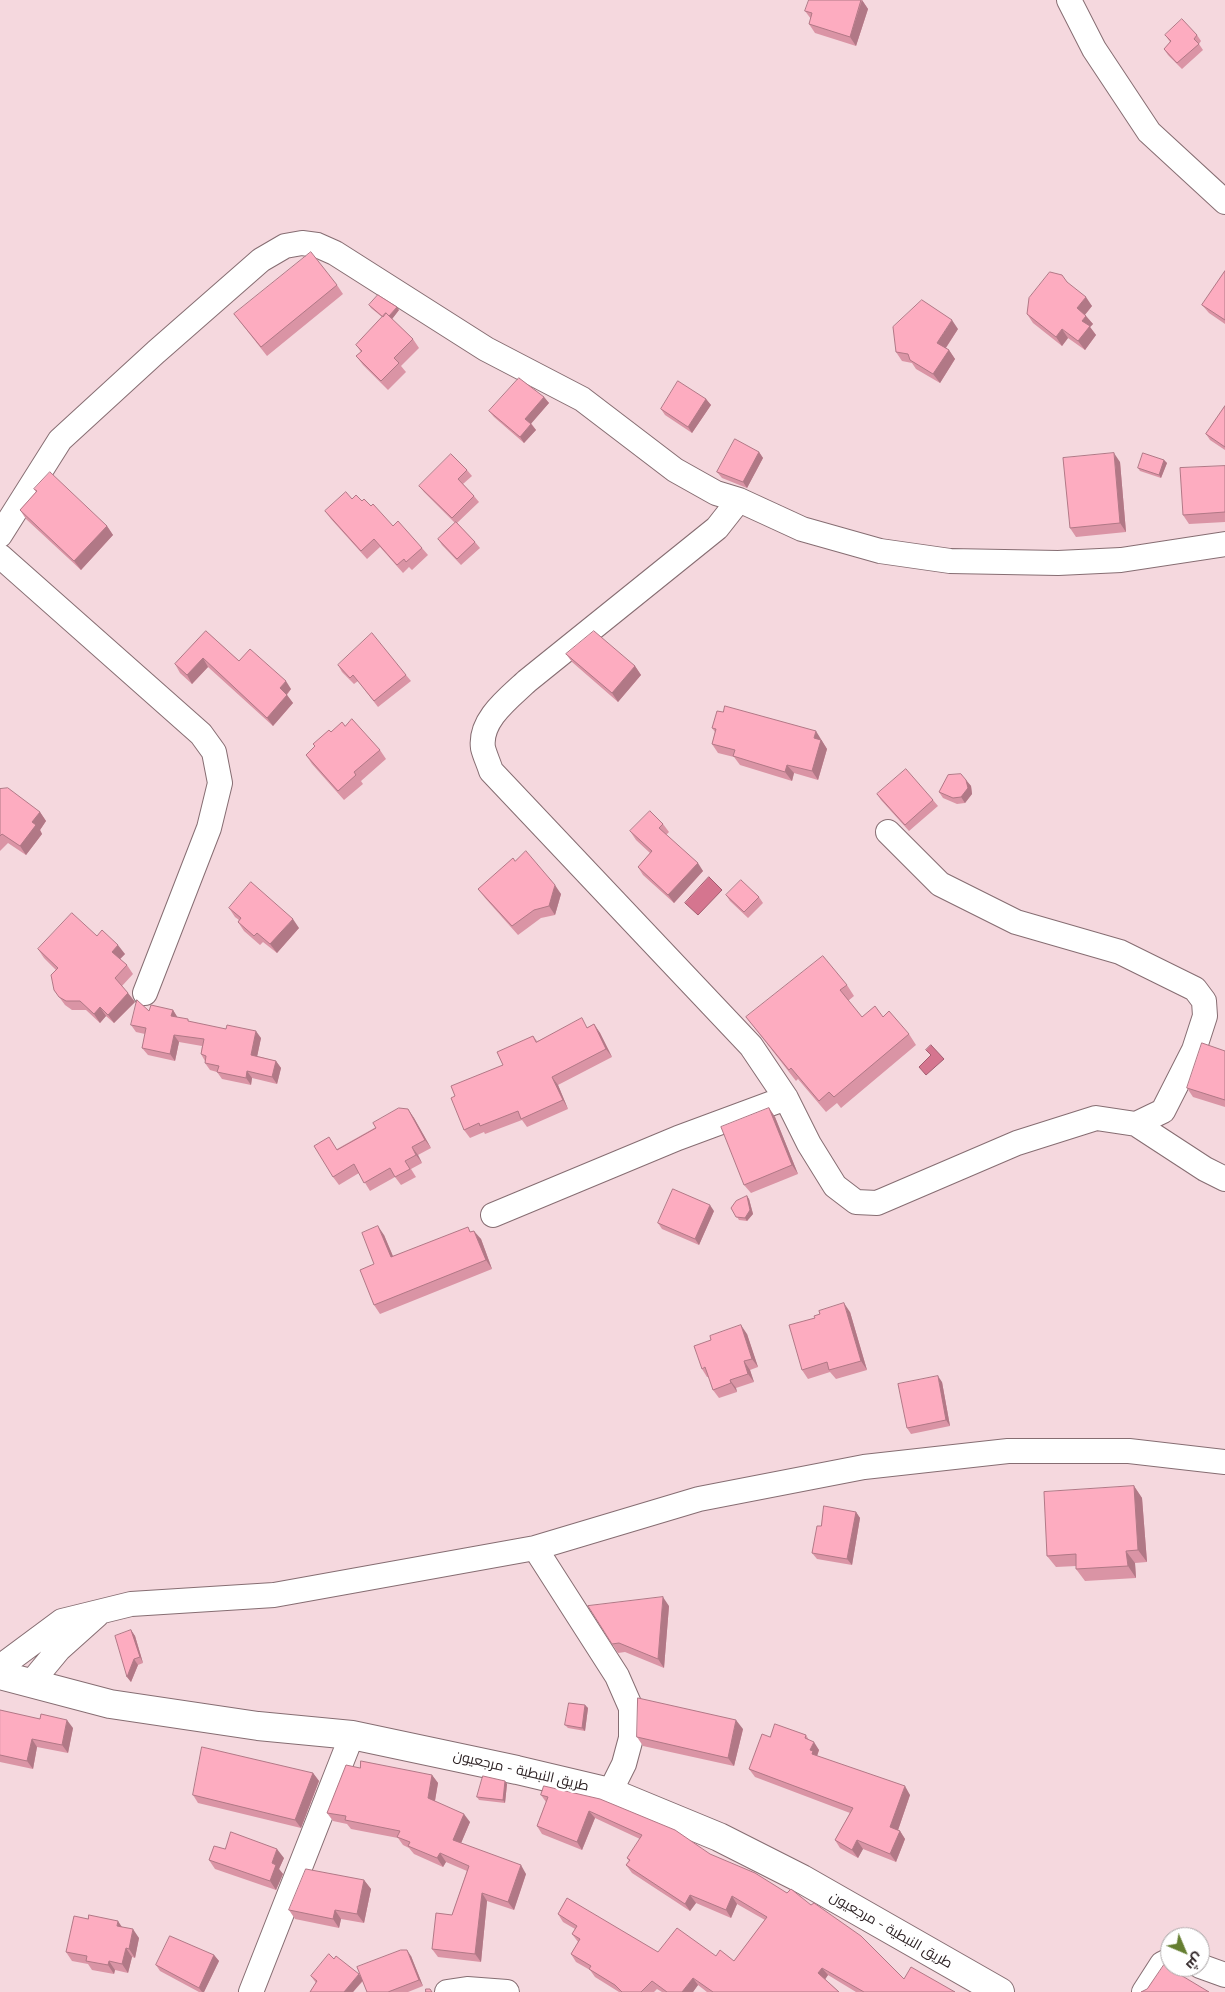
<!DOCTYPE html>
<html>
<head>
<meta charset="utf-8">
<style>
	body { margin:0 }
	#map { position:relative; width:1225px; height:1992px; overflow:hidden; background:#f5d8de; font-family:Mulish,Cairo,sans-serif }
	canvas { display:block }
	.north { position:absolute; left:1160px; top:1927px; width:50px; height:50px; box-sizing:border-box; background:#fff; border:1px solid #aba6a7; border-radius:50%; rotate:135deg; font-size:14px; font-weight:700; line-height:20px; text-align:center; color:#2c2123 }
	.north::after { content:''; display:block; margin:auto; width:18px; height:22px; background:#657e31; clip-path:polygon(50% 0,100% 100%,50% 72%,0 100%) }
</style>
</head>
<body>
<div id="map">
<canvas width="1225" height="1992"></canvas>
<div class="north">ش</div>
</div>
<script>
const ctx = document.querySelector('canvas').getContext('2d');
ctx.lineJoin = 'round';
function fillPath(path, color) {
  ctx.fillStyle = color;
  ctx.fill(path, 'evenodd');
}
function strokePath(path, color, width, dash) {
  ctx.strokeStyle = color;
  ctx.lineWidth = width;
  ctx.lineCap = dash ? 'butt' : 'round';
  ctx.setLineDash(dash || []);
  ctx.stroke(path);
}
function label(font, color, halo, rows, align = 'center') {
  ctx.font = font + ' Mulish,Cairo,sans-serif';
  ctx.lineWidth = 5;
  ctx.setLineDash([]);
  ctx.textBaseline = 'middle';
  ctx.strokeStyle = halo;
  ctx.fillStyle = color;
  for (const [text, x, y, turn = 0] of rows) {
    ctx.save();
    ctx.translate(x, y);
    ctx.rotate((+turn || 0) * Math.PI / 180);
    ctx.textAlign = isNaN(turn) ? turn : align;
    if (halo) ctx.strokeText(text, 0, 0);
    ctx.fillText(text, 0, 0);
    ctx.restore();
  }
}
const water = new Path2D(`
	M709 877 722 890 698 915 685 903Z
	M931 1045 944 1059 926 1075 919 1067 931 1055 926 1050Z`);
const minor = new Path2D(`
	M1069 0 1094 49 1149 132 1225 202
	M739 500 717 528 527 681C509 698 479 720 483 748 485 756 489 764 491 771L751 1046 786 1098 809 1144 835 1186 856 1202 877 1203 1017 1143 1096 1118 1136 1124 1205 1169 1225 1179
	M0 535 60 440 156 352 261 260 285 246 302 243 317 245 335 253 486 349 582 399 675 470 716 493 739 500 802 529 880 551 950 561 1058 563 1121 560 1225 544
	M0 556 201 734 214 752 220 783 209 828 145 993
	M888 832 940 884 1016 922 1120 952 1195 989 1204 1001 1205 1016 1194 1050 1163 1111 1136 1124
	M493 1215 678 1138 786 1098
	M535 1548 617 1676 631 1708V1738L624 1764 610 1792
	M0 1667 62 1621 131 1604 274 1595 535 1548 699 1499 864 1467 1008 1451H1129L1225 1462
	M30 1684 59 1649 97 1615
	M1200 1966 1225 1975
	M251 1992 352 1735
	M447 1992 467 1989 507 1992
	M1144 1992 1162 1964 1170 1960`);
const secondary = new Path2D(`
	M0 1675 110 1704 258 1726 352 1735 517 1770 610 1792 719 1837 802 1879 1000 1992`);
const wall = new Path2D(`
	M862 0 868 9 856 46 815 33 809 24 811 19 805 11Z
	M1165 35H1197L1201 41 1199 44 1203 50 1182 69 1168 55 1164 49 1170 42Z
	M1225 271V324L1209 313 1202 305Z
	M1062 275 1068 284 1092 306 1085 315 1093 324 1090 327 1096 335 1085 350 1068 338 1062 346 1033 323 1027 314Z
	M337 285 343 294 267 356 234 314Z
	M369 305 399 310 392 319 413 339 419 348 401 366 406 372 388 390 363 365 356 356 361 352 356 345 382 317 371 308Z
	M958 329 946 348 949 350 955 359 940 383 916 369 912 363 902 361 896 352Z
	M544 397 549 403 531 423 536 430 524 443 494 417 489 411Z
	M706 399 711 405 692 433 665 415 661 409Z
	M1225 406V450L1210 440 1206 434Z
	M759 452 763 458 747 488 722 478 717 472Z
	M1164 460 1167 463 1161 478 1140 471 1138 468Z
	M1120 462 1126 532 1076 537 1070 528Z
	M1225 466V522L1189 524 1183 515Z
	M467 470 472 476 463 484 474 496 479 502 457 523 475 542 480 548 461 565 442 545 438 539 455 523 424 492 419 486Z
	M34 489 107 526 113 535 81 570 26 519 20 510 36 492Z
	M352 499 362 501 371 506 393 526 422 548 428 555 412 570 409 567 403 573 380 547 367 559 331 519 325 511Z
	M206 631 239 661 291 689 287 695 293 703 273 726 208 667 192 684 180 673 175 664Z
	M566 654 635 666 641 675 618 702 572 662Z
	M338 665 406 675 411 681 378 707 358 681 354 684 342 672Z
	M712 728 822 740V741L827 749 818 780 794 773 792 781 740 765 734 757 718 753 712 744 715 732Z
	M331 732 380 750 386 759 361 781 363 784 344 800 312 764 306 755Z
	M966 780 971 786 972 794 965 803 957 804 943 798 939 792Z
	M0 789 40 812 46 821 40 830 42 834 26 855 8 843 0 851Z
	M877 794 933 800 938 806 909 831 881 800Z
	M663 824 669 832 666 835 703 871 674 903 643 875 638 867 650 853 636 840 630 831Z
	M515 861 561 894 555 915 541 918 518 935 485 898 478 889Z
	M726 895 759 897 763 903 748 918 730 901Z
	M229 908 299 928 277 953 263 942 260 945 244 931 238 922 239 920 235 917Z
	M97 936 125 954 120 959 127 965 133 974 122 986 135 1002 114 1023 106 1016 100 1023 86 1010H72L65 1005 54 990 56 970 44 958 38 949Z
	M847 985 854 996 848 1001 862 1017H883L909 1034 916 1045 841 1108 837 1103 826 1112 798 1079 796 1081 754 1027 746 1017Z
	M173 1010 177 1017 190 1022 261 1038 257 1056 276 1061 281 1068 277 1084 252 1078 251 1085 222 1079 217 1072 210 1070 205 1063V1061L201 1054 202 1046 179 1042 175 1061 148 1055 142 1048 145 1034 136 1032 131 1025 149 1011Z
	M594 1024 600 1033 612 1057 558 1085 568 1109 527 1127 522 1120 485 1134 484 1132 470 1138 464 1130 455 1096 503 1065 533 1036 537 1041 588 1027Z
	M1225 1051V1107L1193 1097 1187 1088Z
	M769 1108 775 1117 798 1174 751 1193 744 1185Z
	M408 1109 414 1118 431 1148 418 1155 422 1163 411 1169 416 1177 401 1185 395 1177 370 1191 359 1173 339 1185 333 1177 337 1149Z
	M747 1196 749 1199 753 1214 747 1221 739 1220 731 1208Z
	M714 1211 699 1245 662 1229 658 1223Z
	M471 1232 481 1239 492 1269 380 1314 374 1305V1264L384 1235 393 1256Z
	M850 1312 867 1370 836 1379 830 1372 808 1379 802 1370Z
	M747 1334 758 1367 750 1370 754 1382 736 1388 737 1392 719 1398 713 1390 709 1377H707L702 1369Z
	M942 1382 950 1426 911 1434 907 1428Z
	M1134 1486 1142 1498 1147 1562 1135 1563 1136 1578 1085 1581 1076 1569V1566L1056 1567 1047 1556Z
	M856 1512 860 1518 852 1565 817 1559 812 1553 821 1526Z
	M669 1606 664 1668 625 1652 618 1653 612 1644Z
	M131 1630 135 1636 143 1663 138 1665 131 1682 127 1677Z
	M585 1705 588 1708 585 1731 568 1728 565 1725Z
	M0 1710 73 1728 68 1753 37 1747 33 1769 0 1762Z
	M743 1729 734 1766 643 1746 637 1737Z
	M806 1735 809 1740 819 1750 817 1756 910 1795 898 1830 900 1831 905 1839 896 1862 863 1849 858 1858 840 1848 835 1840 850 1813 755 1777 749 1769 770 1737Z
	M360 1768 432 1775 438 1783 435 1801 470 1822 461 1843 526 1874 514 1910 487 1901 481 1962 438 1957 432 1949 452 1915 467 1871 446 1862 443 1867 414 1854 409 1848 403 1845 398 1838 351 1829 347 1824 333 1821 327 1813Z
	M313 1773 319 1781 301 1828 198 1803 193 1795Z
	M505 1781 507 1784 505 1803 479 1800 477 1797Z
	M544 1786 710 1854 811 1905 904 1979 955 1992H856L828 1975 825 1979 839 1992H707L698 1985 693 1992H662L657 1989 654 1992H619L595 1977 590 1970 576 1962 571 1954 578 1942 572 1934 575 1929 563 1922 558 1914 658 1952 716 1956 734 1961 765 1920 737 1904 731 1918 696 1903 690 1911 632 1873 626 1865 629 1861 627 1858 640 1839 595 1818 582 1850 542 1834 537 1826 546 1802 541 1795Z
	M225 1849 284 1858 279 1869 283 1874 276 1890 215 1869 209 1860Z
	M364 1880 371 1889 364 1923 341 1919 339 1928 295 1919 289 1910Z
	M122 1927 139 1938 135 1958 132 1957 128 1973 115 1970 114 1974 92 1970 88 1964 72 1961 66 1952Z
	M214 1955 219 1961 204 1992H199L160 1971 156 1965Z
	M411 1956 423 1986 408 1992H367L363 1981 353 1992H310L316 1983 311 1976 334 1959 359 1974 362 1979Z`);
const shadedWall = new Path2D(`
	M862 0 868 9 856 46 850 37Z
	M1086 297 1092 306 1083 317 1077 308Z
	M397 307 399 310 389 323 386 320Z
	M1086 316 1093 324 1090 327 1096 335 1085 350 1078 341 1082 321Z
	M952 320 958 329 943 352 937 343Z
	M1062 329 1068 338 1062 346 1056 337Z
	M949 350 955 359 940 383 933 374Z
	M544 397 549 403 530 425 525 419Z
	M706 399 711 405 692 433 688 427Z
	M531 424 536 430 524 443 520 437Z
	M759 452 763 458 747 488 743 482Z
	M1114 453 1120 462 1126 532 1120 523Z
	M1164 460 1167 463 1161 478 1159 475Z
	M107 526 113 535 81 570 74 561Z
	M203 658 208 667 192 684 187 675Z
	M635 666 641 675 618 702 612 693Z
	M286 681 291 689 285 696 280 688Z
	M287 695 293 703 273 726 267 718Z
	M816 731 827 749 818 780 812 771 814 738Z
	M787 765 794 773 792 781 785 772Z
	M966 780 971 786 972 794 965 803 961 797Z
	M40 812 46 821 40 830 42 834 26 855 20 846 32 822Z
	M698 863 703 871 674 903 668 895Z
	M555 885 561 894 555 915 549 906Z
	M293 919 299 928 277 953 270 944Z
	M118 945 125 954 119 960 112 952Z
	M128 993 135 1002 114 1023 108 1015Z
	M100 1007 106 1016 100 1023 94 1014Z
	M173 1010 178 1018 171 1016Z
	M594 1024 600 1033 612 1057 606 1049Z
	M256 1031 261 1038 256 1062 251 1055Z
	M174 1035 179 1042 175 1061 170 1054Z
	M276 1061 281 1068 277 1084 272 1077Z
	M247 1071 252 1078 251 1085 246 1078Z
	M552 1077 558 1085 568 1109 563 1100Z
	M769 1108 775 1117 798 1174 792 1165Z
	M408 1109 414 1118 431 1148 425 1140Z
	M412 1147 418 1155 422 1163 416 1155Z
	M747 1196 749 1199 753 1214 747 1221 745 1218Z
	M710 1205 714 1211 699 1245 695 1239Z
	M378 1226 384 1235 397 1266 391 1257Z
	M474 1231 481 1239 492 1269 486 1260Z
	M844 1303 850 1312 867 1370 861 1361Z
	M741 1325 747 1334 758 1367 752 1359Z
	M744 1361 750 1370 754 1382 748 1374Z
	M938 1376 942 1382 950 1426 946 1420Z
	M730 1380 736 1388 737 1392 731 1383Z
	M1134 1486 1142 1498 1147 1562 1138 1550Z
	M856 1512 860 1518 852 1565 847 1559Z
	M1126 1551 1135 1563 1136 1578 1128 1566Z
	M663 1597 669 1606 664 1668 658 1659Z
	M131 1630 135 1636 143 1663 140 1657Z
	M134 1659 138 1665 131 1682 127 1677Z
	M585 1705 588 1708 585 1731 582 1728Z
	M67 1720 73 1728 68 1753 62 1745Z
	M736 1720 743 1729 734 1766 728 1758Z
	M32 1739 37 1747 33 1769 27 1761Z
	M814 1742 819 1750 817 1756 812 1754 810 1750Z
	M313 1773 319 1781 301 1828 295 1820Z
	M432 1775 438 1783 434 1806 428 1798Z
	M505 1781 507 1784 505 1803 503 1800Z
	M905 1786 910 1795 896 1836 890 1827Z
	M589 1811 595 1818 582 1850 577 1842Z
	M464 1814 470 1822 459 1848 453 1840Z
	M900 1831 905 1839 896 1862 890 1854Z
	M857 1840 863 1849 858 1858 852 1850Z
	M277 1849 284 1858 279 1869 283 1874 276 1890 270 1881 272 1863Z
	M440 1853 446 1862 443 1867 437 1858Z
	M521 1865 526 1874 514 1910 508 1902Z
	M364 1880 371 1889 364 1923 357 1914Z
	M482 1893 487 1901 481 1962 475 1954Z
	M690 1895 696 1903 690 1911 685 1904Z
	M732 1896 737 1904 731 1918 726 1910Z
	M335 1910 341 1919 339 1928 333 1919Z
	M118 1921 124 1930 117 1926Z
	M133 1929 139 1938 135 1958 129 1949Z
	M126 1948 132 1957 128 1973 122 1964Z
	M407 1950 411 1956 423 1986 419 1980Z
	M214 1955 219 1961 204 1992H202L199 1988Z
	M109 1961 115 1970 114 1974 108 1965Z
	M822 1968 828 1975 824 1981 818 1973Z
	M359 1974 363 1980 353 1992H344Z
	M693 1978 698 1985 693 1992H682Z`);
const building = new Path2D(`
	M809 0H861L850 37 809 24 812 13 805 11Z
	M1182 19 1197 35 1194 39 1199 44 1177 63 1164 49 1171 41 1165 35Z
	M311 252 337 285 261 347 234 314Z
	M1225 271V320L1202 305Z
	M1050 272 1062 275 1067 282 1086 297 1077 308 1086 316 1082 321 1090 326 1078 341 1062 329 1056 337 1027 314 1029 298Z
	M378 295 397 307 389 316 386 313 383 317 369 305Z
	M922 300 952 320 937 343 949 350 933 374 910 360 908 354 896 352 893 327Z
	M386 313 413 339 394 358 399 363 381 381 356 356 362 351 356 345Z
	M519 378 544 397 525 419 531 424 520 437 489 411Z
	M678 381 706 399 688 427 661 409Z
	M1225 406V447L1206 434Z
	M735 439 759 452 743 482 717 472Z
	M1114 453 1120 523 1070 528 1063 458Z
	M1143 453 1164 460 1159 475 1138 468Z
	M451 454 467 470 458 479 474 496 452 518 419 486Z
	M1225 466V512L1183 515 1180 468Z
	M50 472 107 526 74 561 20 510 37 491 34 489Z
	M346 492 352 499 356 495 362 501 364 499 371 506 373 504 393 526 398 521 422 548 406 562 404 559 397 565 374 539 361 551 325 511Z
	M456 522 475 542 457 559 438 539Z
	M206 631 239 661 250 649 286 681 280 688 287 695 267 718 203 658 187 675 175 664Z
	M594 631 635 666 612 693 566 654Z
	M372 633 406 675 374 701 353 675 350 678 338 665Z
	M725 706 816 731 814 738 821 740 812 771 787 765 785 772 733 756 735 750 712 744 716 729 712 728 717 711 723 712Z
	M352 719 380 750 354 772 356 775 338 791 306 755 315 746 313 744 329 730 331 732 342 722 345 726Z
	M906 769 933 800 905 825 877 794Z
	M961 774 966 780 968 788 961 797 953 798 939 792 948 775Z
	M8 788 40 812 32 822 36 825 20 846 2 834 0 836V789Z
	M650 811 663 824 659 828 698 863 668 895 638 867 652 851 630 831Z
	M526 851 555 885 549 906 534 910 512 926 478 889 513 858 515 861Z
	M741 880 759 897 744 912 726 895Z
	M251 882 293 919 270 944 257 933 254 936 238 922 241 918 229 908Z
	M72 913 97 936 102 930 118 945 112 952 127 965 115 978 128 993 108 1015 100 1007 94 1014 80 1001H66L59 997 54 990 51 975 58 968 38 949Z
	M823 956 847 985 840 990 862 1017 875 1006 883 1017 889 1011 909 1034 834 1097 829 1092 819 1101 791 1068 789 1070 746 1017Z
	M137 1000 149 1011 151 1005 173 1010 171 1016 188 1019V1021L226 1029 227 1025 256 1031 251 1055 276 1061 272 1077 247 1071 246 1078 217 1072 219 1066 205 1063 206 1056 201 1054 204 1039 174 1035 170 1054 142 1048 146 1028 131 1025Z
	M582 1018 587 1028 594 1024 606 1049 552 1077 563 1100 521 1119 518 1111 480 1126 479 1123 464 1130 451 1098 455 1096 451 1086 503 1065 497 1052 533 1036 536 1042Z
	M1202 1043 1225 1051V1100L1187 1088Z
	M399 1108 408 1109 425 1140 412 1147 416 1155 405 1161 410 1169 395 1177 390 1168 364 1183 354 1164 333 1177 314 1146 329 1137 337 1150 376 1128 373 1123Z
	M769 1108 792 1165 744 1185 721 1127Z
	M673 1189 710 1205 695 1239 658 1223Z
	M747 1196 750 1210 745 1218 736 1217 731 1208 736 1201Z
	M378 1226 391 1257 468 1227 470 1232 474 1231 486 1260 374 1305 360 1270 374 1264 362 1233Z
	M844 1303 861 1361 829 1370 827 1362 802 1370 789 1325 815 1318 814 1316 820 1314 819 1311Z
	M741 1325 752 1359 744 1361 748 1374 730 1380 731 1383 713 1390 705 1367 702 1369 694 1346 711 1340 710 1336Z
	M938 1376 946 1420 907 1428 898 1384Z
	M1134 1486 1138 1550 1126 1551 1128 1566 1076 1569V1554L1047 1556 1044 1492Z
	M824 1506 856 1512 847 1559 812 1553 817 1526H821Z
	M663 1597 658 1659 619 1643 612 1644 588 1606Z
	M131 1630 140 1657 134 1659 127 1677 115 1636Z
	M638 1698 736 1720 728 1758 637 1737Z
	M569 1703 585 1705 582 1728 565 1725Z
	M0 1710 40 1719 41 1714 67 1720 62 1745 32 1739 27 1761 0 1755Z
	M775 1724 806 1735 805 1738 814 1742 810 1750 813 1751 812 1754 905 1786 890 1827 900 1831 890 1854 857 1840 852 1850 835 1840 853 1808 749 1769 762 1734 770 1737Z
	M202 1747 313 1773 295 1820 193 1795Z
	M361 1761 432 1775 428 1798 464 1814 453 1840 521 1865 508 1902 482 1893 475 1954 432 1949 436 1913 452 1915 469 1866 440 1853 437 1858 408 1846 410 1842 397 1837 400 1831 345 1820 346 1816 327 1813 346 1765 360 1768Z
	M483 1776 505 1781 503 1800 477 1797Z
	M544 1786 600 1799 675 1830 710 1854 755 1873 787 1893 791 1889 811 1905 814 1903 861 1936 904 1979 911 1967 955 1992H864L822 1968 818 1973 839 1992H713L693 1978 682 1992H667L652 1981 641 1992H622L615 1985 589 1969 591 1966 571 1954 580 1939 572 1934 577 1926 558 1914 567 1898 658 1952 677 1928 716 1956 720 1950 734 1961 767 1917 732 1896 726 1910 690 1895 685 1904 626 1865 630 1860 627 1858 642 1835 589 1811 577 1842 537 1826 548 1797 541 1795Z
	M231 1832 277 1849 272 1863 276 1865 270 1881 209 1860 214 1846 225 1849Z
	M306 1869 364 1880 357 1914 335 1910 333 1919 289 1910Z
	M89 1915 118 1921 117 1926 133 1929 129 1949 126 1948 122 1964 109 1961 108 1965 86 1961 87 1956 66 1952 74 1916 88 1919Z
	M170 1936 214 1955 199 1988 156 1965Z
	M401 1950H407L419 1980 388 1992H367L357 1967Z
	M329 1954 334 1959 336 1956 359 1974 344 1992H310L317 1981 311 1976Z
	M1164 1965 1209 1992H1141L1147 1989Z
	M426 1989H430L432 1992H426Z`);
const streetNames = [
	["طريق النبطية - مرجعيون",521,1771,13],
	["طريق النبطية - مرجعيون",891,1930,30]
];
fillPath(water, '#d5758f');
strokePath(water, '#a25c6f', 1);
strokePath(minor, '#866d72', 26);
strokePath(secondary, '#866d72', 30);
strokePath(minor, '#fff', 24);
strokePath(secondary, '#fff', 28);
fillPath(wall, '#da94a5');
fillPath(shadedWall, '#b17886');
fillPath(building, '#fdacc0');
strokePath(building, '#b17886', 1);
label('14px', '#2c2123', '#fff', streetNames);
</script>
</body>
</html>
